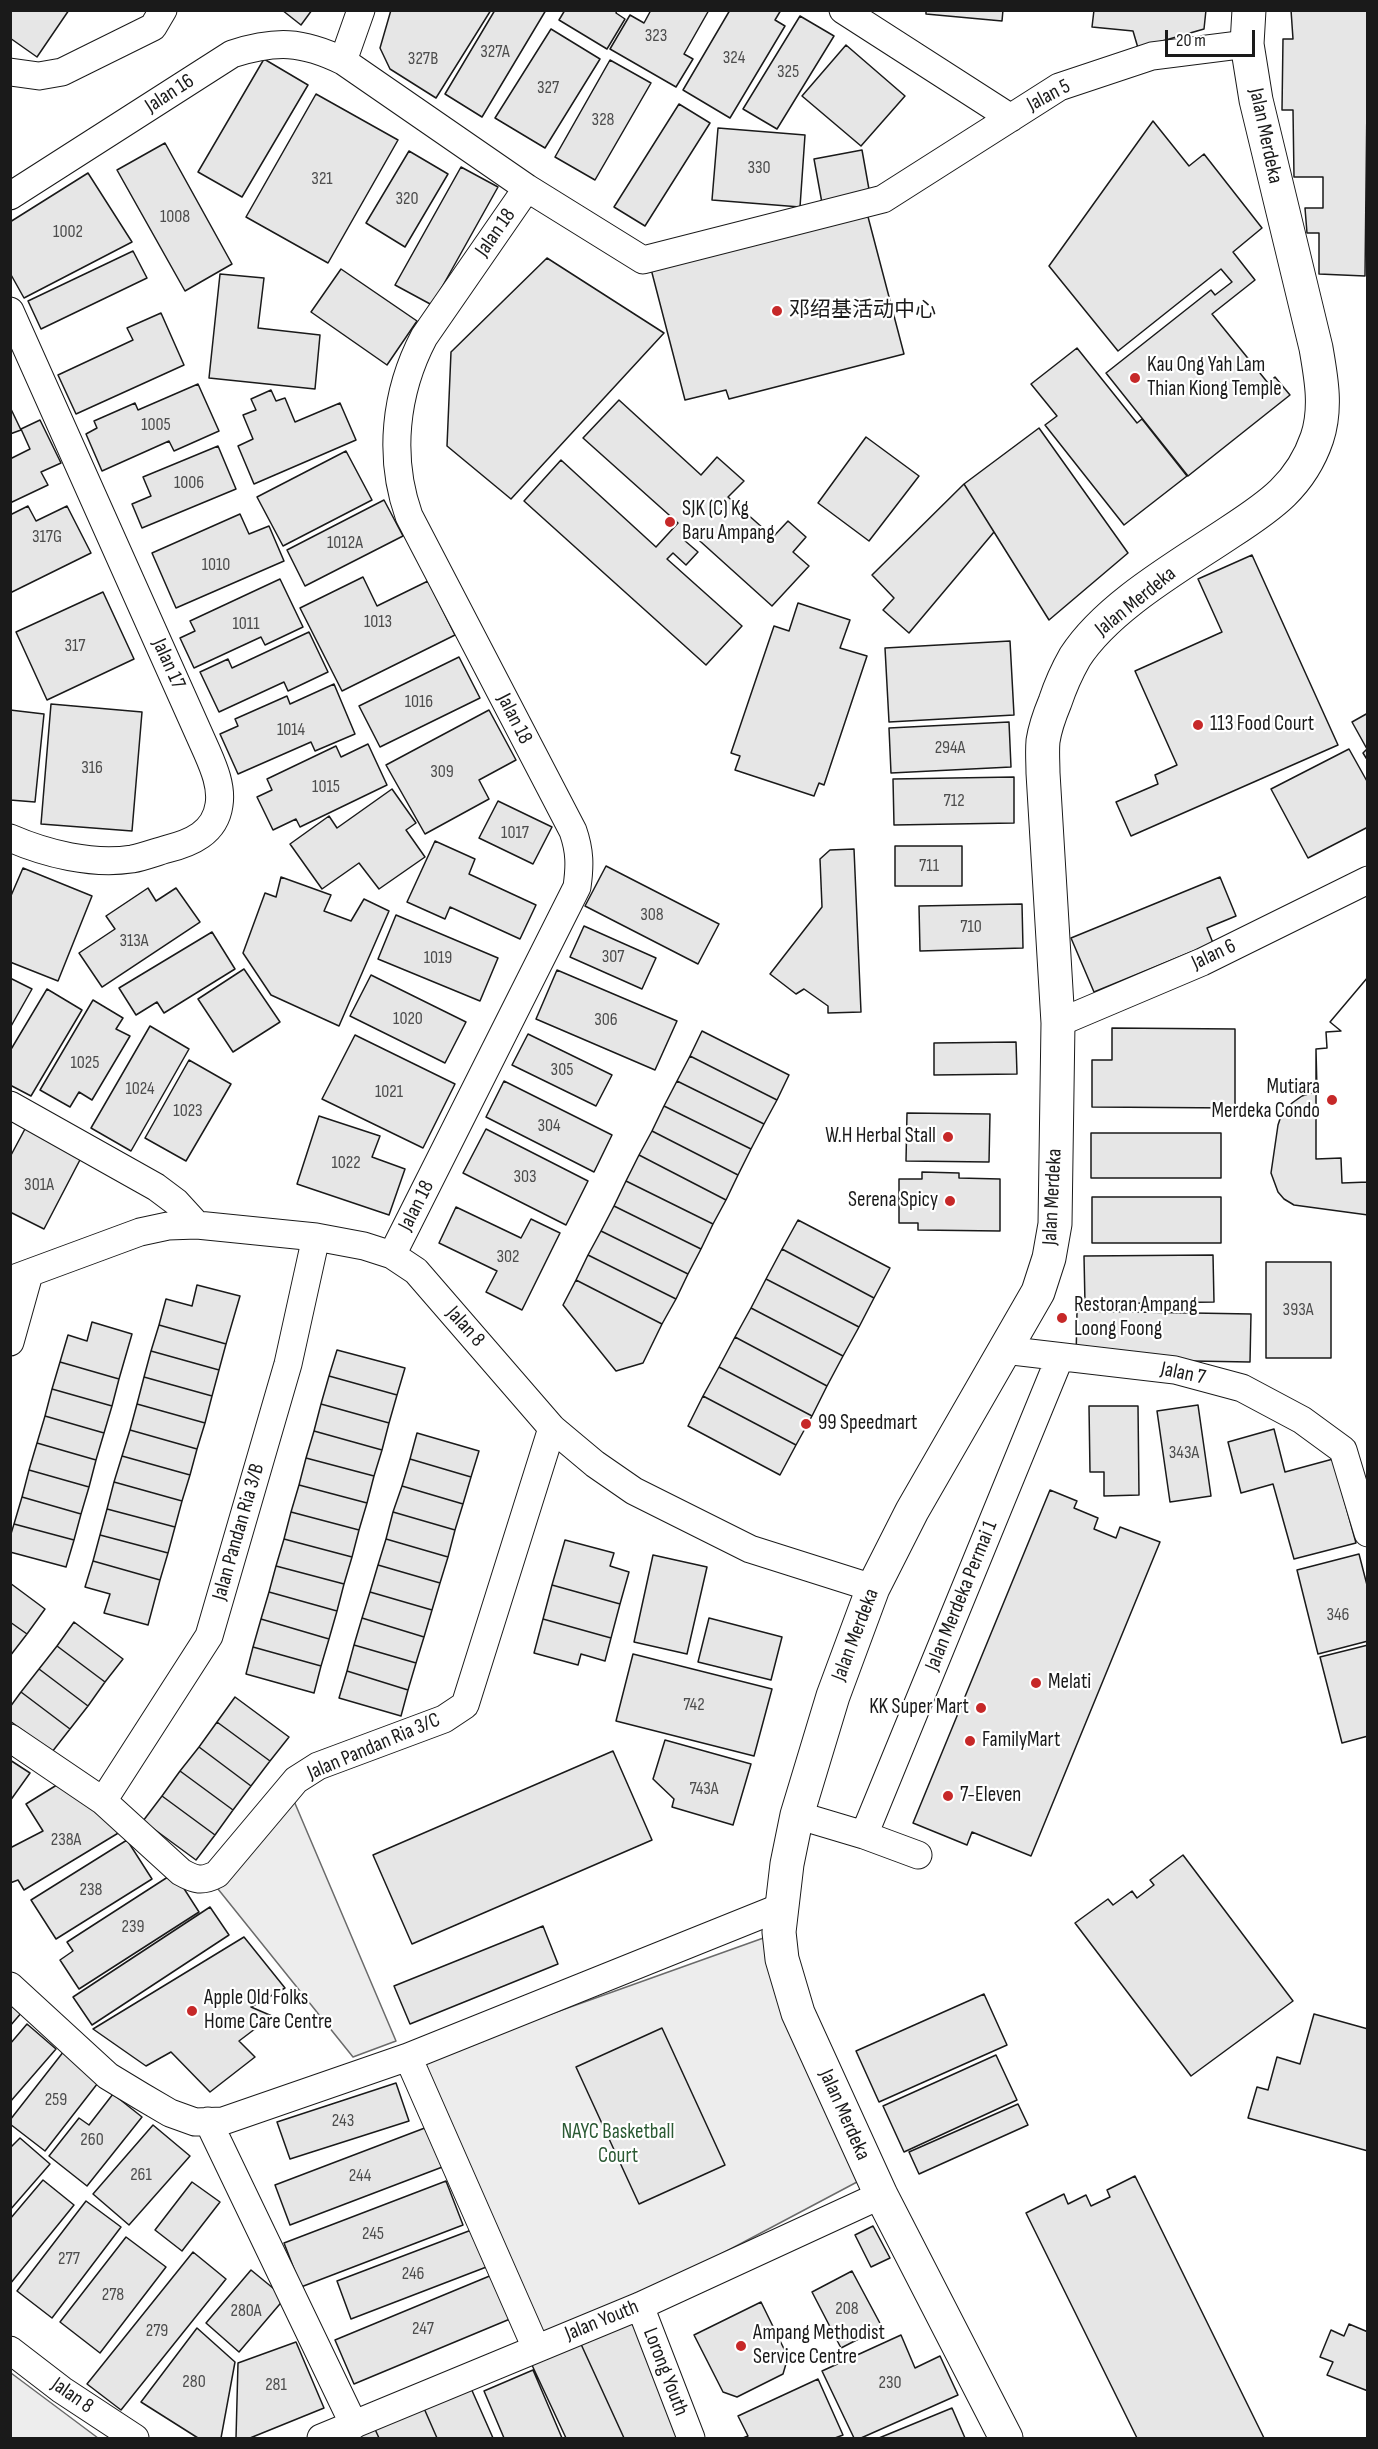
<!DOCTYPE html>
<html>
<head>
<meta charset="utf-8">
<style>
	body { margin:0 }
	#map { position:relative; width:1378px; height:2449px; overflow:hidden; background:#fff; font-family:"Sofia Sans Condensed",sans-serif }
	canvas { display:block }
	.frame { position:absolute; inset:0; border:12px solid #1a1a1a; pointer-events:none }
	.scale { position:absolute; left:1165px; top:30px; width:90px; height:27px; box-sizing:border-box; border:3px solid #1a1a1a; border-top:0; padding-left:8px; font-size:18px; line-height:21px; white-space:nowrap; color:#1a1a1a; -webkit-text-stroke:4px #fff; paint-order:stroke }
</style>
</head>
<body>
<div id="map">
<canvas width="1378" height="2449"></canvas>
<div class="frame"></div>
<div class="scale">20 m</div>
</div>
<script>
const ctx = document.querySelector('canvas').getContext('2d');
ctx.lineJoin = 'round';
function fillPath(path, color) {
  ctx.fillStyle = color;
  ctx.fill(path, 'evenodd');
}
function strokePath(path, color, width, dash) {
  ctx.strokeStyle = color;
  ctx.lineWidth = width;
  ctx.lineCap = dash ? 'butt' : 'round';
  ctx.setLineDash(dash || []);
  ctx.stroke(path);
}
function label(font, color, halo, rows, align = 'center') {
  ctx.font = font + ' "Sofia Sans Condensed","Noto Sans SC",sans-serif';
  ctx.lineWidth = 4.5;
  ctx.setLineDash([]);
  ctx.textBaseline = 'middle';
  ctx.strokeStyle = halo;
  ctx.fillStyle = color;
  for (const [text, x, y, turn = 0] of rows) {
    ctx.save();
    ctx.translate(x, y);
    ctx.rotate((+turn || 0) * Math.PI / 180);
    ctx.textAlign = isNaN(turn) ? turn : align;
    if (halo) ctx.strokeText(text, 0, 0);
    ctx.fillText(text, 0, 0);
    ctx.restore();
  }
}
const built = new Path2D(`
	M291 1794 396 2041 353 2057 218 1889Z
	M769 1936 857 2182 642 2296 544 2336 422 2060Z
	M10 2373H11L98 2438H11Z`);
const building = new Path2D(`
	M10 10H69L37 57 10 38Z
	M282 10H312L301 25Z
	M391 10H491L436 98 390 69 380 48Z
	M495 10H546L482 117 445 94Z
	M565 10H617L616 13 625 19 607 49 559 20Z
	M651 10H709L684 54 693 59 676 87 610 49 630 15 644 23Z
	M730 10H781L775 20 785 26 730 118 683 90Z
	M926 10H1003L1002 21 926 14Z
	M1094 10H1206L1204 29 1138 48 1133 31 1092 27Z
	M1291 10H1368L1365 276 1319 274V233H1307L1305 208H1323V177H1294L1293 110H1282L1283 39H1293Z
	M800 16 834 36 777 129 743 109Z
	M551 29 600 59 545 148 495 118Z
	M846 45 905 96 861 146 802 96Z
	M264 59 308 85 242 197 198 172Z
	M610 60 651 83 595 180 555 157Z
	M316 94 398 140 328 263 246 217Z
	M679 104 710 123 645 226 614 207Z
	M1153 121 1189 166 1204 154 1262 228 1233 252 1255 280 1212 314 1268 383 1275 377 1290 395 1188 476 1106 373 1211 290 1215 295 1232 282 1221 269 1118 351 1049 266Z
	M718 128 805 135 800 207 712 200Z
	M165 143 232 264 185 291 117 170Z
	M862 150 870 195 822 203 814 159Z
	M409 151 448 174 405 247 366 223Z
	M461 167 498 187 432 305 395 285Z
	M88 173 132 242 24 298 10 273V222Z
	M867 213 904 354 729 399 726 390 685 400 651 269Z
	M133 251 147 278 41 329 28 301Z
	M547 258 664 333 511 499 447 446 451 352Z
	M341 269 417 321 387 365 311 312Z
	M220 274 264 278 258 328 320 335 315 389 209 378Z
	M161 313 184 365 76 414 58 375 133 340 127 328Z
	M1077 348 1137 423 1142 419 1187 476 1124 525 1045 425 1057 416 1031 384Z
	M198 384 219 431 174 451 169 441 102 471 86 434 97 428 94 421 135 403 138 410Z
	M271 390 276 401 285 398 295 422 340 403 356 440 254 484 238 446 253 439 243 415 256 410 251 399Z
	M619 400 701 475 717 457 744 481 728 497 773 537 788 521 806 537 793 552 809 566 772 606 691 533 684 540 698 552 686 565 673 553 667 559 742 626 706 665 524 501 561 460 656 547 678 523 583 438Z
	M10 407 21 430 10 434Z
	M40 420 61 463 41 472 48 485 10 503V459L30 449 21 429Z
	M1039 428 1128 553 1049 620 964 484Z
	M866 437 919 476 869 541 818 503Z
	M218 446 236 489 142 528 132 504 151 496 143 477Z
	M346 451 372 500 283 546 257 497Z
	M964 484 994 532 909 633 883 610 894 598 872 575Z
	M384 500 403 536 305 586 287 550Z
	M28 506 36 521 67 506 91 553 10 593V515Z
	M240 514 249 534 269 526 284 561 176 608 152 553Z
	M1252 555 1338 745 1131 836 1116 802 1158 784 1155 775 1177 765 1135 671 1222 632 1198 579Z
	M363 577 377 606 428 581 455 635 342 691 300 608Z
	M280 579 303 627 265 645 261 637 194 668 180 638 195 631 190 621Z
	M103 592 134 659 47 700 16 632Z
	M798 603 850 620 840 648 867 656 824 785 819 783 814 796 735 770 740 756 731 753 774 626 789 631Z
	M309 632 328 672 288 691 284 682 219 712 200 672 228 659 232 668Z
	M1010 641 1014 715 889 722 885 648Z
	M459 657 480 698 380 747 359 706Z
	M334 684 355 734 315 751 311 742 238 774 220 734 238 726 235 719 287 696 290 704Z
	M51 704 142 712 132 831 41 824Z
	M10 710 44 714 35 802 10 800Z
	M489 710 516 760 479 780 489 799 425 834 386 765Z
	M1368 713V761L1363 753 1367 749 1352 722Z
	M1009 722 1011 767 891 773 889 728Z
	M368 744 387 785 300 827 296 819 273 830 257 797 272 790 267 779 336 746 341 757Z
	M1349 749 1368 783V827L1308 858 1271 789Z
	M1014 777V823L894 825 893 779Z
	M392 789 416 823 406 830 425 857 379 889 359 863 322 889 290 844 329 816 337 828Z
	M498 801 552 827 533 864 479 838Z
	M435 841 475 859 469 874 536 905 520 939 450 907 445 919 407 902Z
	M895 846H962V886H895Z
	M854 849 861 1012 828 1013V1006L804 989 796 994 770 974 822 907 820 859 830 850Z
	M606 866 719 924 698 964 585 906Z
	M23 868 92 896 58 981 10 962V898Z
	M281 877 331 895 324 911 351 921 364 899 389 911 339 1026 271 995 243 953 265 893 276 897Z
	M1220 877 1236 916 1207 928 1213 943 1094 992 1071 938Z
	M148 888 156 901 176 888 200 922 102 987 79 953 115 929 106 916Z
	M1022 904 1023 948 920 951 919 906Z
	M396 915 498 958 480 1001 378 959Z
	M584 926 656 958 642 989 570 957Z
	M212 932 235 969 164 1013 157 1002 136 1015 119 988Z
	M244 969 280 1022 233 1052 198 999Z
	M557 970 677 1021 655 1070 536 1019Z
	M371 975 466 1022 445 1063 350 1016Z
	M1368 977V1215L1294 1205 1284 1199 1278 1192 1271 1173 1278 1125 1281 1116 1292 1103 1302 1096 1317 1091 1316 1049 1327 1048 1326 1032 1341 1031 1330 1022Z
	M1368 977V1182L1342 1183 1341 1158 1316 1159V1049L1327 1048 1326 1032 1341 1031 1330 1022Z
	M10 978 32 989 10 1028Z
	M47 989 82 1010 31 1096 10 1085V1051Z
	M93 1000 123 1018 116 1029 130 1036 92 1100 79 1092 70 1107 40 1090Z
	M150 1026 189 1049 131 1151 91 1128Z
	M1112 1028 1235 1029V1108L1092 1107V1060H1112Z
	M702 1031 789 1075 777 1100 690 1056Z
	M528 1034 612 1075 596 1106 512 1065Z
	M355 1035 455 1084 423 1148 322 1099Z
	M1016 1042 1017 1074 934 1075V1043Z
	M690 1056 777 1100 764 1124 677 1081Z
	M189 1060 231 1084 186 1161 145 1138Z
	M504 1081 612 1135 594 1172 486 1117Z
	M677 1081 764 1124 751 1149 664 1106Z
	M664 1106 751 1149 738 1175 652 1131Z
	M907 1113 990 1114 989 1162 906 1161Z
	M319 1116 380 1136 372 1157 405 1169 389 1215 297 1184Z
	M26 1127 82 1156 44 1229 10 1212V1157Z
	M486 1129 588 1181 566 1225 463 1173Z
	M652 1131 738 1175 726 1200 639 1155Z
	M1091 1133H1221V1178H1091Z
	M639 1155 726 1200 713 1224 626 1181Z
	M922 1172 959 1173V1178L1000 1179V1231L918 1230V1223H899V1179H922Z
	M626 1181 713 1224 701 1249 614 1206Z
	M1092 1197H1221V1243H1092Z
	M614 1206 701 1249 688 1274 601 1231Z
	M456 1207 521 1238 531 1219 560 1233 522 1310 486 1292 497 1271 439 1243Z
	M798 1220 890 1268 874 1298 782 1249Z
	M601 1231 688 1274 676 1299 588 1255Z
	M782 1249 874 1298 859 1327 766 1279Z
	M588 1255 676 1299 662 1324 576 1280Z
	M1213 1255 1214 1302 1085 1304 1084 1256Z
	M1266 1262H1331V1358H1266Z
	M766 1279 859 1327 843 1356 751 1308Z
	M576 1280 662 1324 643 1363 616 1371 563 1305Z
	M197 1285 240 1296 226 1344 159 1325 166 1299 192 1306Z
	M751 1308 843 1356 827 1386 735 1337Z
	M1077 1311 1251 1314 1250 1362 1076 1359Z
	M92 1322 132 1334 119 1379 60 1362 68 1335 87 1341Z
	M159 1325 226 1344 219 1370 151 1351Z
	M735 1337 827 1386 812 1416 719 1367Z
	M337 1350 405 1368 397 1395 329 1376Z
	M151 1351 219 1370 212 1396 144 1377Z
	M60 1362 119 1379 112 1406 52 1389Z
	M719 1367 812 1416 796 1445 703 1396Z
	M329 1376 397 1395 389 1423 321 1404Z
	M144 1377 212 1396 205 1423 137 1404Z
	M52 1389 112 1406 104 1433 45 1416Z
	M703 1396 796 1445 780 1475 688 1426Z
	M137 1404 205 1423 197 1449 130 1430Z
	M321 1404 389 1423 382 1450 314 1431Z
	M1198 1405 1211 1496 1170 1502 1157 1411Z
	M1089 1406H1138L1139 1495 1104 1496V1472H1090Z
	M45 1416 104 1433 96 1460 37 1443Z
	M1274 1429 1285 1472 1333 1459 1356 1543 1294 1559 1273 1484 1241 1493 1228 1442Z
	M130 1430 197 1449 190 1475 122 1456Z
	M314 1431 382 1450 374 1476 306 1458Z
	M417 1433 479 1451 471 1477 410 1459Z
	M37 1443 96 1460 89 1487 29 1470Z
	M122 1456 190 1475 182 1501 114 1482Z
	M306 1458 374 1476 367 1503 299 1485Z
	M410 1459 471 1477 463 1504 402 1486Z
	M29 1470 89 1487 81 1514 22 1497Z
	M114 1482 182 1501 175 1527 107 1509Z
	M299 1485 367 1503 359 1530 291 1512Z
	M402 1486 463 1504 455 1530 393 1512Z
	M1050 1490 1077 1501 1074 1508 1098 1518 1094 1529 1116 1538 1120 1527 1160 1542 1031 1856 972 1832 967 1845 913 1823Z
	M22 1497 81 1514 74 1540 14 1524Z
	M107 1509 175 1527 168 1553 100 1535Z
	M291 1512 359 1530 352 1557 284 1539Z
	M393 1512 455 1530 448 1557 386 1539Z
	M14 1524 74 1540 66 1567 10 1552V1537Z
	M100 1535 168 1553 160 1580 93 1561Z
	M284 1539 352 1557 344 1584 276 1566Z
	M386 1539 448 1557 440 1583 378 1565Z
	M565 1540 614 1553 610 1566 629 1572 620 1604 552 1585Z
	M1359 1554 1368 1589V1641L1318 1654 1297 1570Z
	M653 1555 707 1567 687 1654 634 1642Z
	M93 1561 160 1580 148 1625 104 1613 110 1594 85 1587Z
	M378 1565 440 1583 432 1610 370 1592Z
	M276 1566 344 1584 337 1611 269 1592Z
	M10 1583 45 1609 27 1634 10 1622Z
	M552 1585 620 1604 611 1638 543 1619Z
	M269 1592 337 1611 329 1639 261 1619Z
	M370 1592 432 1610 424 1637 362 1618Z
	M362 1618 424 1637 416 1663 354 1645Z
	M709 1618 782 1637 771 1680 698 1662Z
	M261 1619 329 1639 321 1666 253 1647Z
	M543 1619 611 1638 605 1661 581 1654 578 1665 534 1653Z
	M10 1622 27 1634 10 1656Z
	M74 1622 123 1659 105 1682 57 1646Z
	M354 1645 416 1663 408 1690 347 1671Z
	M1368 1645V1736L1342 1743 1320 1657Z
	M57 1646 105 1682 88 1706 39 1669Z
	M253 1647 321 1666 314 1693 246 1674Z
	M633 1654 772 1689 754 1756 616 1721Z
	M39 1669 88 1706 70 1729 21 1692Z
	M347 1671 408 1690 401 1716 339 1698Z
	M21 1692 70 1729 52 1752 10 1721V1707Z
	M235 1697 289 1737 270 1761 217 1722Z
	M217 1722 270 1761 251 1786 199 1747Z
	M665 1740 751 1764 733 1825 672 1807 674 1799 653 1779Z
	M199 1747 251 1786 233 1810 180 1771Z
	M613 1751 652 1840 412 1944 373 1855Z
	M10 1760 30 1773 10 1801Z
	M180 1771 233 1810 215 1835 162 1796Z
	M60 1783 120 1832 24 1890 18 1880 10 1883V1848L43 1831 26 1804Z
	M162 1796 215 1835 196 1860 143 1821Z
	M127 1840 152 1879 56 1939 31 1900Z
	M1183 1855 1293 2001 1191 2076 1075 1923 1108 1899 1113 1905 1132 1891 1137 1898 1154 1885 1150 1880Z
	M174 1873 199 1912 79 1989 60 1960 73 1951 67 1942Z
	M210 1907 229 1935 92 2025 73 1997Z
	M543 1926 558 1964 410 2024 394 1986Z
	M244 1937 285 1988 251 2007 272 2016 239 2041 255 2057 210 2092 171 2052 146 2066 93 2029Z
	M10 1989 29 2004 10 2026Z
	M984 1994 1007 2045 879 2102 856 2051Z
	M1314 2014 1368 2029V2151L1248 2118 1257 2087 1268 2090 1277 2057 1300 2064Z
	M27 2024 56 2049 10 2102V2044Z
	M662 2028 725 2165 639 2204 576 2067Z
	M64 2051 101 2079 45 2151 10 2124V2120Z
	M996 2055 1017 2100 904 2152 883 2106Z
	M396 2083 409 2121 290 2159 277 2122Z
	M113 2094 142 2117 87 2186 49 2156 79 2118 89 2125Z
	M1018 2104 1028 2125 919 2174 909 2152Z
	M153 2125 190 2156 129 2225 93 2194Z
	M430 2126 445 2166 290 2225 275 2185Z
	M20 2138 50 2164 10 2210V2148Z
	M1135 2176 1264 2438H1137L1026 2213 1064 2194 1068 2204 1086 2195 1091 2206 1110 2197 1107 2190Z
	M43 2180 74 2205 10 2284V2219Z
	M446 2181 463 2225 301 2287 284 2243Z
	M192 2182 220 2202 182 2251 155 2230Z
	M86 2201 121 2227 52 2318 17 2291Z
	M873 2226 890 2258 871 2267 855 2235Z
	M474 2229 489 2266 351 2319 337 2281Z
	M126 2237 166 2267 100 2353 60 2322Z
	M193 2252 226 2279 121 2410 87 2384Z
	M251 2270 285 2298 239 2352 206 2323Z
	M852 2271 882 2327 841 2348 812 2292Z
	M492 2275 510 2319 354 2384 335 2340Z
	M761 2302 788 2357 783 2374 737 2397 723 2392 694 2335Z
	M632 2318 686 2438H624L580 2342Z
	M1349 2324 1368 2332V2391L1327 2375 1333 2362 1320 2357 1331 2330 1344 2336Z
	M197 2328 235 2362 221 2438H198L141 2402Z
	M901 2335 915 2368 940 2356 958 2395 861 2438H854L822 2371Z
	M296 2342 324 2408 250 2438H236L238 2363Z
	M580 2342 624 2438H566L531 2363Z
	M533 2370 562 2438H504L484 2391Z
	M818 2379 843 2435 835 2438H743L748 2436 738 2416Z
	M470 2386 493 2438H437L423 2406Z
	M423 2406 437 2438H379L374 2427Z
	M952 2408 965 2438H879Z
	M374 2427 379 2438H348Z`);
const street = new Path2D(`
	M843 10 1011 118
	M343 61 361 10
	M10 72 39 76 62 72 153 27 163 10
	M10 196 232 54C276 40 302 41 343 61L527 188 643 260 883 199 1059 87 1152 56 1247 44
	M10 311 207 752C214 768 222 787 219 805 215 833 191 843 167 849 156 852 143 857 132 859 92 865 47 854 10 838
	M1058 1023 1202 962 1368 880
	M10 1105 156 1187 176 1202 197 1225
	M392 1255 577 887C580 866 580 851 573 831L409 516C388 457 395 392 424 337L527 188
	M10 1280 140 1232 168 1226 197 1225 316 1237 364 1246 392 1255 416 1271 552 1428 595 1464 634 1491 750 1549 873 1588
	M10 1342 29 1274
	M1004 1350 1175 1370 1242 1388 1302 1420 1343 1450 1368 1533
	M10 1738 103 1801 181 1872C195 1880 202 1882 217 1874L296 1780 318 1766 444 1719 465 1705 552 1428
	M103 1801 209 1636 288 1364 316 1237
	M797 1815 864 1835 918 1855
	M864 1835 1060 1357
	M10 1986 108 2076 141 2096 170 2113 195 2122 223 2121 408 2057 781 1907
	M408 2057 536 2348
	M208 2121 354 2425
	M640 2306 691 2438
	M10 2350 62 2390 135 2438
	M321 2438 640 2306 881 2195`);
const secondary = new Path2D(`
	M1006 2438 881 2195 798 2013 782 1959 779 1932 787 1864 797 1815 833 1696 873 1588 912 1511 1038 1292 1049 1258 1055 1224 1058 1023 1043 773C1043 763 1042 752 1043 741 1045 728 1050 714 1055 702 1060 687 1067 671 1075 657 1108 606 1181 565 1230 532 1270 506 1301 485 1317 438 1327 408 1321 377 1316 348L1256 100 1247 44 1249 10`);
const markers = [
	[777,311,6,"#c62828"],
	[1135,378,6,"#c62828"],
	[670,522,6,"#c62828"],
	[1198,725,6,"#c62828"],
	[1332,1100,6,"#c62828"],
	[948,1137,6,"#c62828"],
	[950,1201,6,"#c62828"],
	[1062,1318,6,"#c62828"],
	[806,1424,6,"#c62828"],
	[1036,1683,6,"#c62828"],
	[981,1708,6,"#c62828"],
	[970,1741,6,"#c62828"],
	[948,1796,6,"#c62828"],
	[192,2011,6,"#c62828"],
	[741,2346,6,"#c62828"]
];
const numberNames = [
	["323",656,36],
	["327A",495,52],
	["324",734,58],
	["327B",423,59],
	["325",788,72],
	["327",548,88],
	["328",603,120],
	["330",759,168],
	["321",322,179],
	["320",407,199],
	["1008",175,217],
	["1002",68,232],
	["1005",156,425],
	["1006",189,483],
	["317G",47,537],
	["1012A",345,543],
	["1010",216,565],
	["1013",378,622],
	["1011",246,624],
	["317",75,646],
	["1016",419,702],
	["1014",291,730],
	["294A",950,748],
	["316",92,768],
	["309",442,772],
	["1015",326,787],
	["712",954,801],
	["1017",515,833],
	["711",929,866],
	["308",652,915],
	["710",971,927],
	["313A",134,941],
	["307",613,957],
	["1019",438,958],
	["1020",408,1019],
	["306",606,1020],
	["1025",85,1063],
	["305",562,1070],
	["1024",140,1089],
	["1021",389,1092],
	["1023",188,1111],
	["304",549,1126],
	["1022",346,1163],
	["303",525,1177],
	["301A",39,1185],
	["302",508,1257],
	["393A",1298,1310],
	["343A",1184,1453],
	["346",1338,1615],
	["742",694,1705],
	["743A",704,1789],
	["238A",66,1840],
	["238",91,1890],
	["239",133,1927],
	["259",56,2100],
	["243",343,2121],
	["260",92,2140],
	["261",141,2175],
	["244",360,2176],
	["245",373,2234],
	["277",69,2259],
	["246",413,2274],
	["278",113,2295],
	["208",847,2309],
	["280A",246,2311],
	["247",423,2329],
	["279",157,2331],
	["280",194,2382],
	["230",890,2383],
	["281",276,2385]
];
const streetNames = [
	["Jalan 16",170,94,-33],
	["Jalan 5",1049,96,-28],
	["Jalan Merdeka",1265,136,78],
	["Jalan 18",496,233,-55],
	["Jalan Merdeka",1136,602,-39],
	["Jalan 17",168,664,66],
	["Jalan 18",514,719,63],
	["Jalan 6",1214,955,-25],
	["Jalan Merdeka",1053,1197,-87],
	["Jalan 18",417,1206,-63],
	["Jalan 8",465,1327,48],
	["Jalan 7",1183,1374,12],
	["Jalan Pandan Ria 3/B",239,1532,-74],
	["Jalan Merdeka Permai 1",962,1596,-68],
	["Jalan Merdeka",856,1635,-69],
	["Jalan Pandan Ria 3/C",374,1747,-23],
	["Jalan Merdeka",844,2115,66],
	["Jalan Youth",602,2321,-22],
	["Lorong Youth",665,2372,69],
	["Jalan 8",72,2396,35]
];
const poiNames = [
	["邓绍基活动中心",789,311],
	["Kau Ong Yah Lam",1147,366],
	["Thian Kiong Temple",1147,390],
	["SJK (C) Kg",682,510],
	["Baru Ampang",682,534],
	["113 Food Court",1210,725],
	["Mutiara",1320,1088,"right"],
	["Merdeka Condo",1320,1112,"right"],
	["W.H Herbal Stall",936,1137,"right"],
	["Serena Spicy",938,1201,"right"],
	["Restoran Ampang",1074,1306],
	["Loong Foong",1074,1330],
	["99 Speedmart",818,1424],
	["Melati",1048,1683],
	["KK Super Mart",969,1708,"right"],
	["FamilyMart",982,1741],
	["7-Eleven",960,1796],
	["Apple Old Folks",204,1999],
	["Home Care Centre",204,2023],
	["Ampang Methodist",753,2334],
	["Service Centre",753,2358]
];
const parkNames = [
	["NAYC Basketball",618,2133],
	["Court",618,2157]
];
fillPath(built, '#ededed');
strokePath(built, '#6a6a6a', 1.5);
fillPath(building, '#e6e6e6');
strokePath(building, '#1a1a1a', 1.5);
strokePath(street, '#1a1a1a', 29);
strokePath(secondary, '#1a1a1a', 35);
strokePath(street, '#fff', 27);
strokePath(secondary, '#fff', 33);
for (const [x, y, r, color] of markers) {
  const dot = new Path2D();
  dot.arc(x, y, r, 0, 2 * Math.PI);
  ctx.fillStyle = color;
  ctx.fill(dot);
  strokePath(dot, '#fff', 2);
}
label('18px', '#4d4d4d', null, numberNames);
label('21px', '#1a1a1a', '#fff', streetNames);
label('21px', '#1a1a1a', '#fff', poiNames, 'left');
label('21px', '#2b5a34', '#fff', parkNames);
</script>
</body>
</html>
